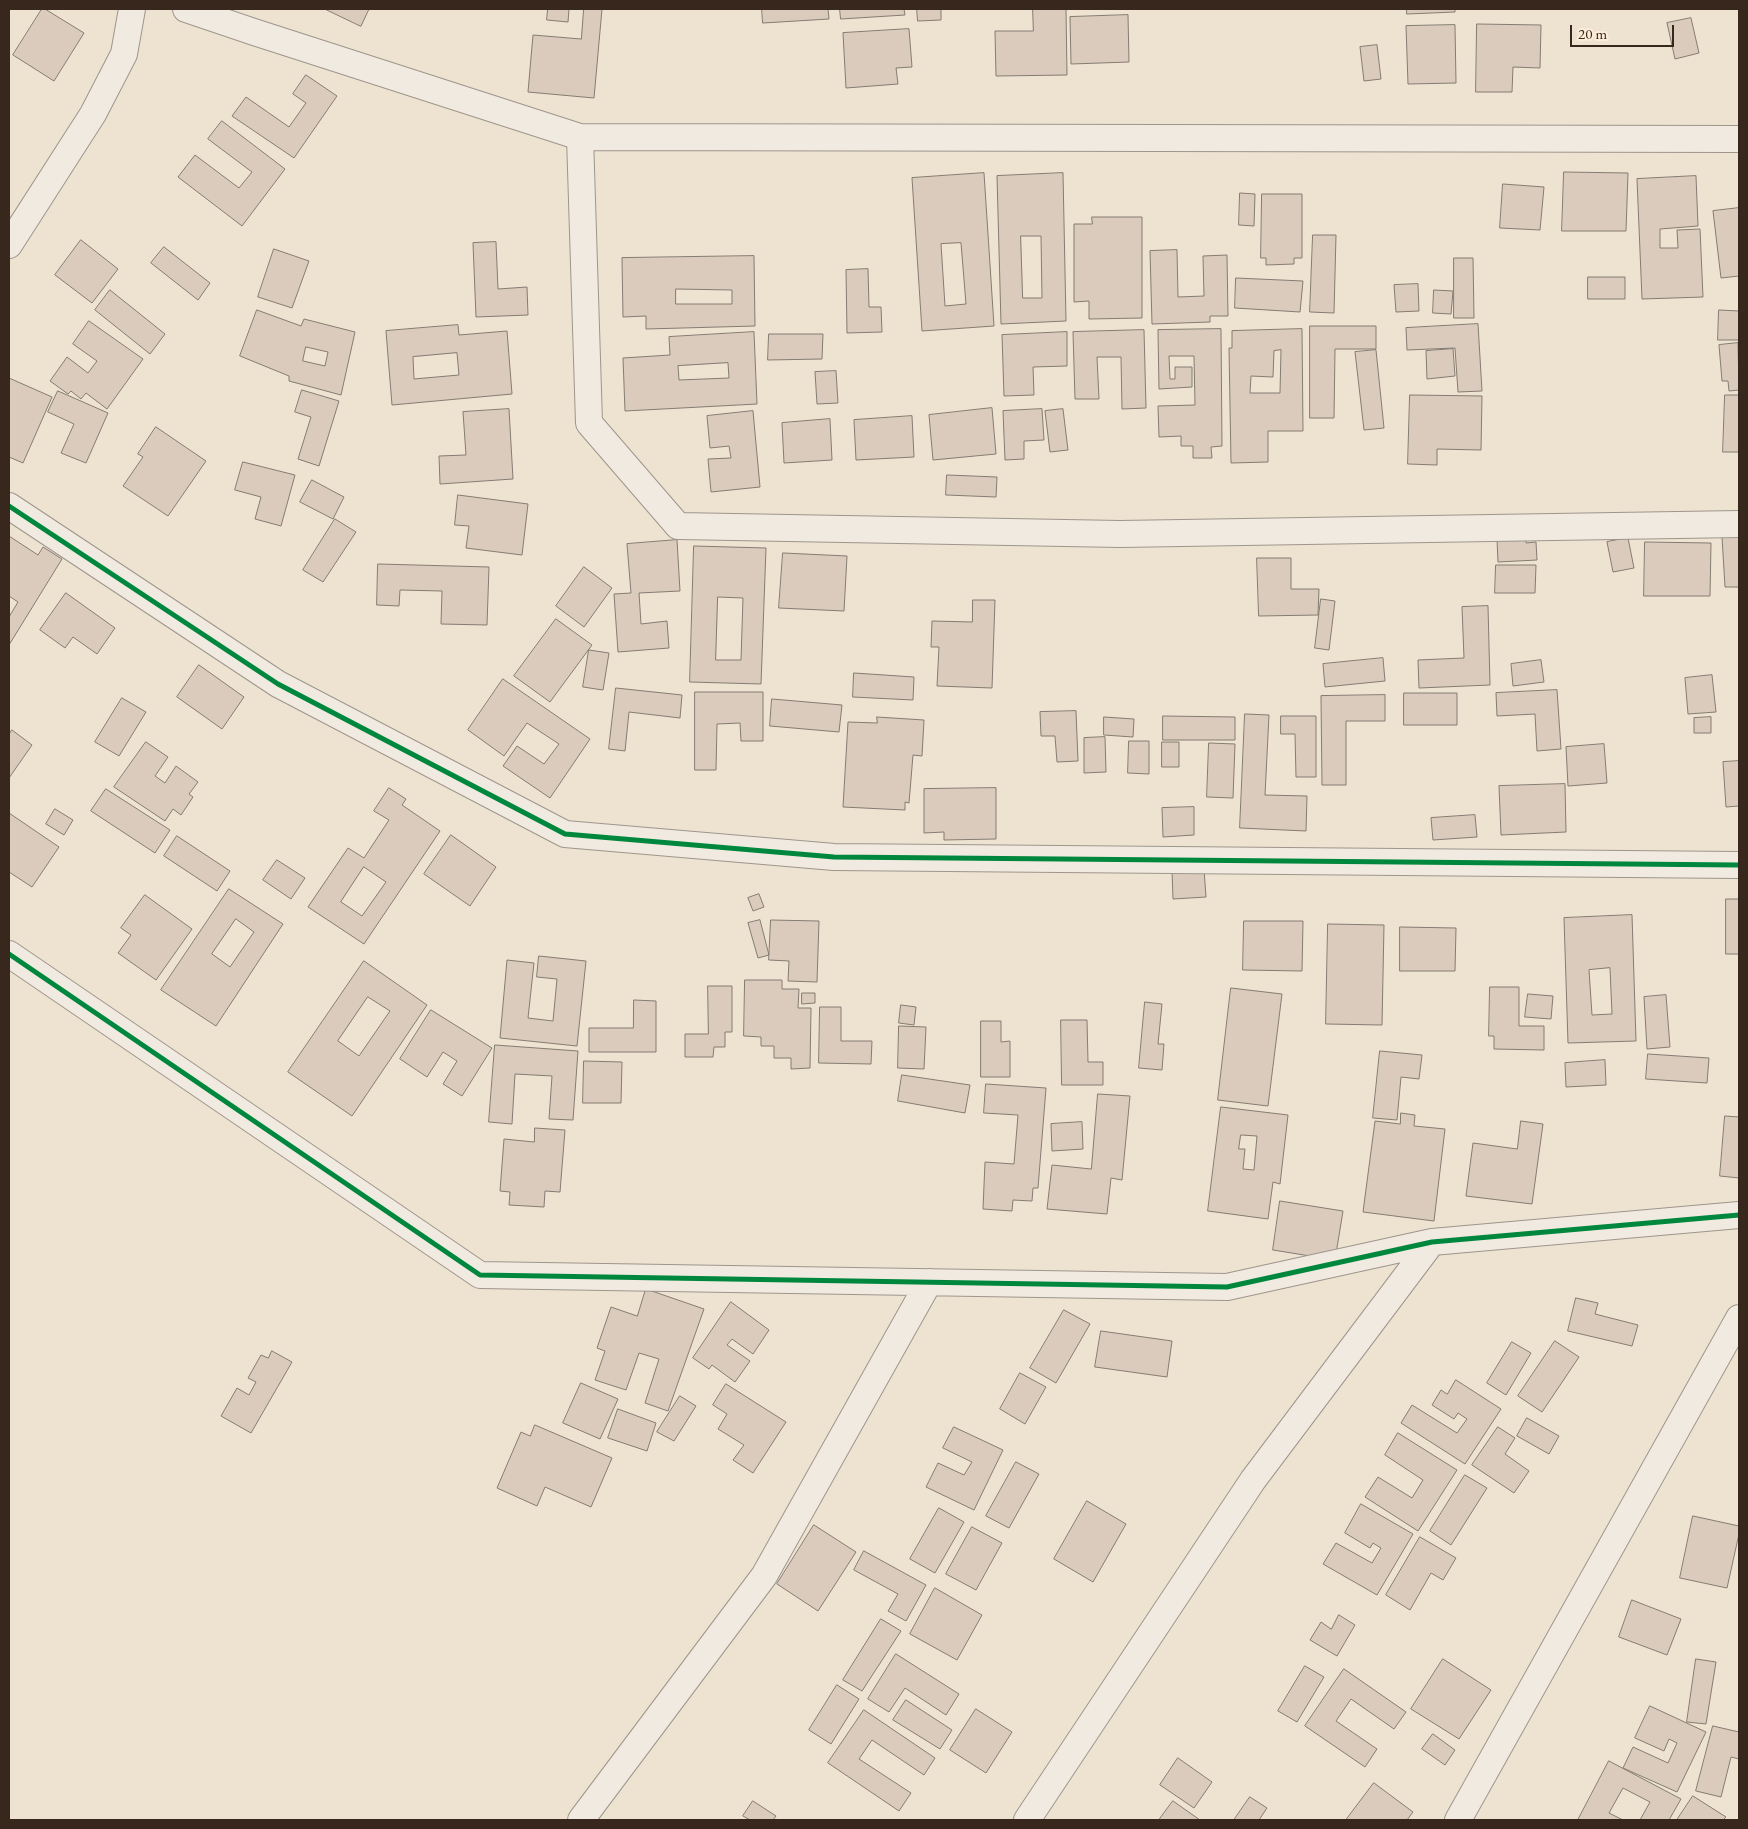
<!DOCTYPE html>
<html>
<head>
<meta charset="utf-8">
<style>
	body { margin:0 }
	#map { position:relative; width:1748px; height:1829px; overflow:hidden; background:#eee2d1; font-family:"EB Garamond",serif }
	canvas { display:block }
	.frame { position:absolute; inset:0; border:10px solid #37271c; pointer-events:none }
	.scale { position:absolute; left:1570px; top:25px; width:104px; height:22px; box-sizing:border-box; border:2px solid #37271c; border-top:0; padding-left:6px; font-size:15px; line-height:18px; white-space:nowrap; color:#37271c; -webkit-text-stroke:4px #fcedd9; paint-order:stroke }
</style>
</head>
<body>
<div id="map">
<canvas width="1748" height="1829"></canvas>
<div class="frame"></div>
<div class="scale">20 m</div>
</div>
<script>
const ctx = document.querySelector('canvas').getContext('2d');
ctx.lineJoin = 'round';
function fillPath(path, color) {
  ctx.fillStyle = color;
  ctx.fill(path, 'evenodd');
}
function strokePath(path, color, width, dash) {
  ctx.strokeStyle = color;
  ctx.lineWidth = width;
  ctx.lineCap = dash ? 'butt' : 'round';
  ctx.setLineDash(dash || []);
  ctx.stroke(path);
}
const building = new Path2D(`
	M42 9H45L84 33 54 81 13 55Z
	M325 9H369L361 26Z
	M548 9H569L568 22 547 20Z
	M584 9H602L594 98 528 92 533 35 581 39Z
	M762 9H828L829 19 763 23Z
	M840 9H904L905 15 841 19Z
	M917 9H941V20L918 21Z
	M1033 9H1066L1067 75 996 76 995 31H1033Z
	M1407 9H1455V12L1407 14Z
	M1128 15 1129 62 1071 64 1070 17Z
	M1691 18 1699 53 1675 59 1667 23Z
	M1477 24 1541 25 1540 68 1513 67 1512 92H1476Z
	M1455 25 1456 83 1408 84 1406 26Z
	M909 29 912 67 896 68 898 84 846 88 843 33Z
	M1377 45 1381 79 1364 81 1360 47Z
	M306 75 337 96 294 158 232 116 246 97 289 127 306 103 293 94Z
	M222 121 285 169 242 226 178 177 195 155 239 188 252 172 208 139Z
	M1564 172 1628 173 1626 231H1562Z
	M984 173 994 326 922 331 912 178ZM961 243 966 304 945 306 941 244Z
	M1063 173 1066 321 1001 324 997 176ZM1021 236H1041L1042 298H1023Z
	M1696 176 1698 226 1660 229V248H1678L1677 230 1700 229 1703 297 1642 299 1637 179Z
	M1503 184 1544 187 1540 230 1500 228Z
	M1240 193 1255 194 1254 226 1239 225Z
	M1262 194H1302V258H1294V264L1266 265V258H1261Z
	M1739 208V276L1721 278 1713 211Z
	M1092 217H1142V318L1089 319V301L1074 302V224H1092Z
	M1313 235H1336L1334 313 1310 312Z
	M81 240 118 269 92 303 55 275Z
	M496 242 498 289 527 287 528 315 476 317 473 243Z
	M164 247 210 283 198 300 151 263Z
	M274 249 309 261 292 308 258 297Z
	M1177 250 1178 297 1204 296 1203 256 1227 255 1228 316H1210V322L1152 324 1150 251Z
	M754 256 755 326 646 329V316L623 317 622 258ZM676 289 732 290V304H676Z
	M1454 258H1473L1474 318H1454Z
	M868 269 869 307H881L882 332 847 333 846 270Z
	M1588 277H1625V299H1588Z
	M1236 278 1303 281 1300 312 1235 308Z
	M1418 284 1419 311 1396 312 1394 285Z
	M110 290 165 334 150 354 95 310Z
	M1434 290 1453 291 1451 314 1433 313Z
	M257 310 301 326 304 319 355 332 341 395 289 381V376L240 356ZM306 347 328 352 325 366 303 361Z
	M1719 310 1739 311V340H1718Z
	M89 321 143 359 107 409 86 393 81 399 71 391 68 394 50 381 67 357 88 373 97 361 73 344Z
	M1478 324 1482 391 1458 392 1455 348 1407 350 1406 328Z
	M458 325 459 335 507 331 512 394 392 405 386 331ZM457 353 459 375 414 379 413 357Z
	M1310 326H1376V349H1335L1334 418H1310Z
	M1221 329 1222 446 1211 447 1212 458H1193V446H1181V436L1159 437 1158 406 1195 405 1194 356H1169L1170 379H1175V367H1192V387L1159 389 1158 330Z
	M1302 329 1303 431H1268V462L1231 463 1229 348H1232V331ZM1281 350 1280 393H1250L1251 376 1273 377 1274 351Z
	M1144 330 1146 408 1122 409 1121 357H1097L1099 399H1075L1073 332Z
	M754 332 757 404 625 411 623 358 670 355 669 337ZM728 363 729 378 679 380 678 366Z
	M1067 332V366L1033 367 1034 395 1004 396 1002 335Z
	M769 334H823L822 359 768 360Z
	M1738 343 1739 390 1729 391 1728 381H1722L1719 345Z
	M1453 349 1455 376 1427 379 1426 351Z
	M1376 350 1384 428 1364 430 1355 352Z
	M836 371 838 403 817 404 815 372Z
	M9 378 52 397 23 463 9 457Z
	M302 390 339 401 319 466 298 459 311 417 295 412Z
	M58 391 108 413 86 463 61 453 74 424 48 412Z
	M1410 395 1482 396 1481 450 1437 449V465L1408 464Z
	M1725 395H1739V452H1723Z
	M992 408 996 454 933 460 929 415Z
	M509 409 513 479 440 484 439 456 466 455 463 412Z
	M1042 409 1044 440 1024 441V459L1005 460 1003 411Z
	M1063 409 1068 450 1050 452 1045 411Z
	M753 411 760 487 711 492 708 459 731 458 729 446 710 448 707 416Z
	M912 416 914 457 856 460 854 420Z
	M830 419 832 460 784 463 782 423Z
	M156 427 206 461 168 516 123 486 143 457 138 454Z
	M243 462 295 475 281 526 255 519 261 497 235 490Z
	M947 475 997 477 996 497 946 495Z
	M312 480 344 497 333 519 300 502Z
	M458 495 528 504 522 555 466 548 469 526 455 525Z
	M335 519 356 532 323 582 303 570Z
	M9 536 38 555 43 547 62 559 9 645V617L18 602 9 596Z
	M1739 536V587H1725L1722 537Z
	M1526 538V543L1536 542 1537 560 1498 562 1497 539Z
	M1628 538 1634 568 1613 572 1607 542Z
	M677 540 680 591 639 593 641 624 667 621 669 648 618 652 614 594 631 593 627 544Z
	M1645 542 1711 543 1710 596H1644Z
	M694 546 766 548 761 684 690 682ZM718 597 743 598 741 660H716Z
	M783 553 847 556 844 611 779 608Z
	M1257 558H1291V589H1319L1318 615 1259 616Z
	M378 564 489 567 487 625 441 624 442 591 400 590 399 606 377 605Z
	M1496 565H1536L1535 593H1495Z
	M584 567 612 588 584 627 556 606Z
	M66 593 115 628 97 654 73 637 65 648 40 630Z
	M1321 599 1335 601 1329 650 1315 648Z
	M973 600H995L992 688 937 686 939 647H931L932 621 972 622Z
	M1488 606 1490 685 1419 688 1418 660 1464 658 1462 607Z
	M556 619 592 645 550 702 514 676Z
	M589 650 609 653 603 690 583 687Z
	M1383 658 1385 681 1325 687 1323 664Z
	M1541 660 1544 682 1513 686 1511 664Z
	M199 665 244 697 222 729 177 697Z
	M854 673 914 677 913 700 853 697Z
	M1712 675 1716 712 1688 714 1685 678Z
	M503 679 590 739 550 798 503 766 517 746 544 764 559 744 527 723 504 756 468 730Z
	M616 688 682 695 680 718 629 712 625 751 609 749Z
	M1557 690 1561 749 1537 751 1535 714 1497 716 1496 693Z
	M695 692H763V741H741L740 723 717 724 716 770H695Z
	M1404 693H1457V725H1404Z
	M1385 695V721H1346V785H1322L1321 696Z
	M122 698 146 712 119 756 95 742Z
	M772 699 842 705 839 732 770 726Z
	M1076 711 1078 761 1057 762 1055 736H1041L1040 712Z
	M1245 714 1269 715 1265 795 1307 796 1306 831 1240 828Z
	M1163 716 1235 717V740H1163Z
	M1281 716H1316V777H1296L1295 734H1281Z
	M877 717 924 720 922 756 913 755 909 803 905 802V810L843 807 848 722 877 723Z
	M1104 717 1134 719 1133 737 1104 735Z
	M1711 717V733H1694V718Z
	M12 730 32 745 9 778V735Z
	M1105 737 1106 772 1084 773V738Z
	M1129 741H1149V774L1128 773Z
	M146 742 168 757 155 776 165 783 176 766 198 782 189 794 193 797 181 815 173 809 165 821 114 787Z
	M1162 742H1179V767H1162Z
	M1209 743 1235 744 1233 798 1207 797Z
	M1604 744 1607 783 1568 786 1566 747Z
	M1739 761V806L1726 807 1723 762Z
	M1565 784 1566 832 1501 835 1499 786Z
	M389 788 406 799 402 805 440 831 364 944 308 907 348 848 364 858 389 820 374 811ZM364 867 386 882 362 916 341 902Z
	M996 788V839L944 840V832L924 833V789Z
	M106 789 170 830 155 853 91 811Z
	M1194 807V835L1163 837 1162 808Z
	M55 809 73 820 64 835 46 824Z
	M9 813 59 847 32 887 9 872Z
	M1475 815 1477 837 1433 840 1431 818Z
	M451 835 496 867 470 906 424 874Z
	M177 836 230 871 217 891 164 856Z
	M277 860 305 878 291 899 263 880Z
	M1204 869 1206 897 1173 899 1172 871Z
	M229 889 283 924 216 1026 161 990ZM236 919 254 932 230 967 212 954Z
	M759 894 764 907 753 911 748 898Z
	M145 895 192 929 156 980 118 953 131 935 121 928Z
	M1726 899H1739V954H1726Z
	M1632 915 1636 1041 1568 1043 1564 918ZM1610 968 1612 1014 1592 1015 1589 970Z
	M760 920 769 955 758 958 748 923Z
	M771 920 819 921 817 982 788 981 789 961 769 960Z
	M1244 921H1303L1302 971 1243 970Z
	M1328 924 1384 925 1382 1025 1326 1024Z
	M1400 927 1456 928 1455 971H1400Z
	M539 956 586 961 577 1046 500 1038 507 960 534 963 528 1018 553 1021 557 979 537 977Z
	M364 961 427 1005 352 1116 288 1072ZM368 997 390 1011 359 1056 338 1041Z
	M745 980H782V989H799L798 1008H811L810 1068 791 1069V1058H774V1046H761V1037L744 1036Z
	M708 986H732V1032H725V1047H714L713 1057H685V1034H708Z
	M1490 987H1519V1026H1544V1050L1494 1049V1036H1489Z
	M1231 988 1282 994 1268 1106 1218 1100Z
	M802 993H815V1003L802 1004Z
	M1528 994 1553 996 1551 1019 1525 1017Z
	M1666 995 1670 1047 1647 1049 1644 997Z
	M634 1000 656 1001V1052H589V1028H633Z
	M1145 1002 1162 1004 1158 1044H1164L1162 1070 1139 1068Z
	M901 1005 916 1007 914 1025 899 1023Z
	M820 1007H841V1041H872L871 1064 819 1063Z
	M431 1010 492 1048 462 1096 443 1084 457 1061 443 1052 427 1077 400 1059Z
	M1061 1020H1087L1088 1062H1103V1085H1062Z
	M981 1021H1001V1042L1010 1041V1077H981Z
	M899 1026 926 1027 924 1069 898 1068Z
	M495 1045 578 1051 573 1120 549 1119 552 1076 515 1074 512 1124 489 1122Z
	M1380 1051 1422 1055 1419 1079 1401 1077 1397 1120 1373 1118Z
	M1648 1054 1709 1058 1707 1083 1646 1079Z
	M1605 1060 1606 1085 1566 1087 1565 1063Z
	M584 1061 622 1062 621 1103H583Z
	M902 1075 970 1085 965 1113 898 1101Z
	M986 1084 1046 1088 1038 1188H1033L1032 1201 1013 1200 1012 1211 983 1209 985 1162 1014 1164 1018 1115 984 1113Z
	M1098 1094 1130 1096 1122 1180 1111 1178 1107 1214 1047 1209 1052 1165 1091 1169Z
	M1221 1107 1288 1115 1280 1184 1273 1182 1268 1219 1208 1211ZM1241 1135 1257 1136 1254 1170 1243 1169 1245 1149H1239Z
	M1401 1113 1415 1115 1414 1126 1445 1129 1434 1221 1363 1212 1375 1121 1400 1124Z
	M1725 1116 1739 1117V1178L1720 1176Z
	M1521 1121 1543 1124 1532 1204 1466 1196 1473 1143 1517 1149Z
	M1082 1122 1083 1149 1052 1151 1051 1124Z
	M535 1128 565 1130 560 1192 545 1191 544 1207 509 1205 510 1192 500 1191 504 1139 534 1142Z
	M1280 1201 1343 1211 1335 1260 1273 1250Z
	M646 1289 704 1309 668 1411 645 1403 659 1359 639 1353 626 1390 595 1380 605 1351 597 1348 611 1307 637 1316Z
	M1576 1298 1598 1303 1595 1314 1638 1325 1632 1346 1568 1331Z
	M731 1302 769 1330 753 1354 732 1339 727 1345 750 1361 735 1382 712 1365 709 1369 693 1358Z
	M1064 1310 1090 1324 1056 1383 1030 1368Z
	M1101 1331 1172 1341 1167 1377 1095 1367Z
	M1555 1341 1579 1357 1542 1412 1518 1396Z
	M1512 1342 1531 1353 1506 1395 1487 1383Z
	M272 1351 292 1362 251 1433 221 1416 237 1388 249 1395 256 1382 248 1378 261 1355 268 1358Z
	M1020 1373 1046 1387 1025 1424 1000 1409Z
	M1456 1380 1501 1409 1465 1464 1401 1423 1412 1405 1457 1433 1467 1419 1458 1413 1454 1419 1432 1405 1441 1390 1447 1394Z
	M581 1383 618 1399 600 1439 563 1423Z
	M726 1384 786 1422 753 1473 733 1460 744 1445 718 1429 727 1414 713 1405Z
	M680 1396 696 1406 674 1441 657 1432Z
	M618 1409 656 1423 647 1451 608 1438Z
	M1527 1418 1559 1436 1549 1454 1517 1436Z
	M535 1425 612 1458 591 1507 545 1487 537 1506 497 1488 521 1432 530 1436Z
	M954 1427 1003 1450 974 1510 926 1487 938 1463 964 1475 972 1462 943 1448Z
	M1498 1427 1515 1438 1505 1454 1529 1471 1514 1493 1472 1465Z
	M1398 1433 1457 1470 1418 1531 1365 1497 1378 1477 1412 1498 1423 1480 1385 1455Z
	M1016 1462 1039 1474 1009 1528 986 1516Z
	M1465 1475 1487 1488 1451 1545 1430 1531Z
	M1087 1501 1126 1524 1093 1582 1054 1559Z
	M1361 1504 1413 1534 1377 1595 1323 1564 1336 1543 1372 1563 1381 1548 1373 1543 1370 1548 1345 1533Z
	M939 1508 964 1522 935 1573 910 1559Z
	M1693 1516 1739 1526V1534L1727 1588 1680 1578Z
	M814 1525 856 1552 818 1611 777 1584Z
	M972 1527 1002 1543 976 1590 946 1574Z
	M1420 1537 1456 1558 1443 1580 1431 1573 1410 1610 1386 1595Z
	M864 1551 926 1585 906 1621 888 1611 898 1594 854 1570Z
	M935 1588 982 1615 957 1660 910 1634Z
	M1632 1600 1681 1619 1667 1655 1619 1637Z
	M1339 1615 1355 1625 1337 1656 1310 1640 1321 1622 1331 1629Z
	M881 1619 901 1631 862 1691 843 1680Z
	M896 1654 959 1694 946 1715 905 1688 889 1712 868 1699Z
	M1443 1659 1491 1690 1459 1739 1411 1709Z
	M1696 1659 1716 1662 1706 1724 1687 1722Z
	M1305 1666 1324 1677 1297 1722 1278 1711Z
	M1344 1669 1406 1712 1394 1729 1351 1699 1336 1721 1377 1749 1365 1767 1305 1726Z
	M837 1685 859 1699 831 1744 809 1730Z
	M906 1700 952 1730 940 1749 893 1720Z
	M1650 1706 1706 1732 1677 1792 1623 1768 1633 1747 1668 1763 1677 1743 1669 1739 1664 1751 1635 1738Z
	M976 1709 1012 1732 986 1773 950 1750Z
	M864 1710 935 1758 924 1775 872 1740 859 1759 911 1793 899 1811 828 1763Z
	M1713 1726 1739 1732V1759L1731 1757 1721 1797 1696 1791Z
	M1433 1734 1455 1750 1445 1765 1422 1749Z
	M1178 1758 1212 1782 1194 1808 1160 1785Z
	M1609 1761 1681 1799 1669 1820H1640L1650 1802 1623 1788 1609 1813 1623 1820H1578Z
	M1374 1783 1413 1812 1407 1820H1346Z
	M1693 1796 1726 1817 1723 1820H1677Z
	M1250 1797 1267 1808 1259 1820H1234Z
	M753 1801 776 1816 773 1820H750L743 1816Z
	M1173 1801 1200 1820H1159Z`);
const street = new Path2D(`
	M186 9 254 32 580 137 1739 139
	M580 137 589 423 678 526 1120 534 1739 524
	M9 245 93 114 124 54 132 9
	M9 506 278 684 565 834 834 857 1739 865
	M9 954 480 1275 1227 1287 1432 1242 1739 1215
	M581 1820 764 1576 929 1282
	M1027 1820 1253 1480 1432 1242
	M1458 1820 1739 1318`);
const cycleway = new Path2D(`
	M9 506 278 684 565 834 834 857 1739 865
	M9 954 480 1275 1227 1287 1432 1242 1739 1215`);
fillPath(building, '#dbcbbd');
strokePath(building, '#847c72', 1);
strokePath(street, '#9e968b', 28);
strokePath(street, '#f1eae1', 26);
strokePath(cycleway, '#00873e', 5);
</script>
</body>
</html>
